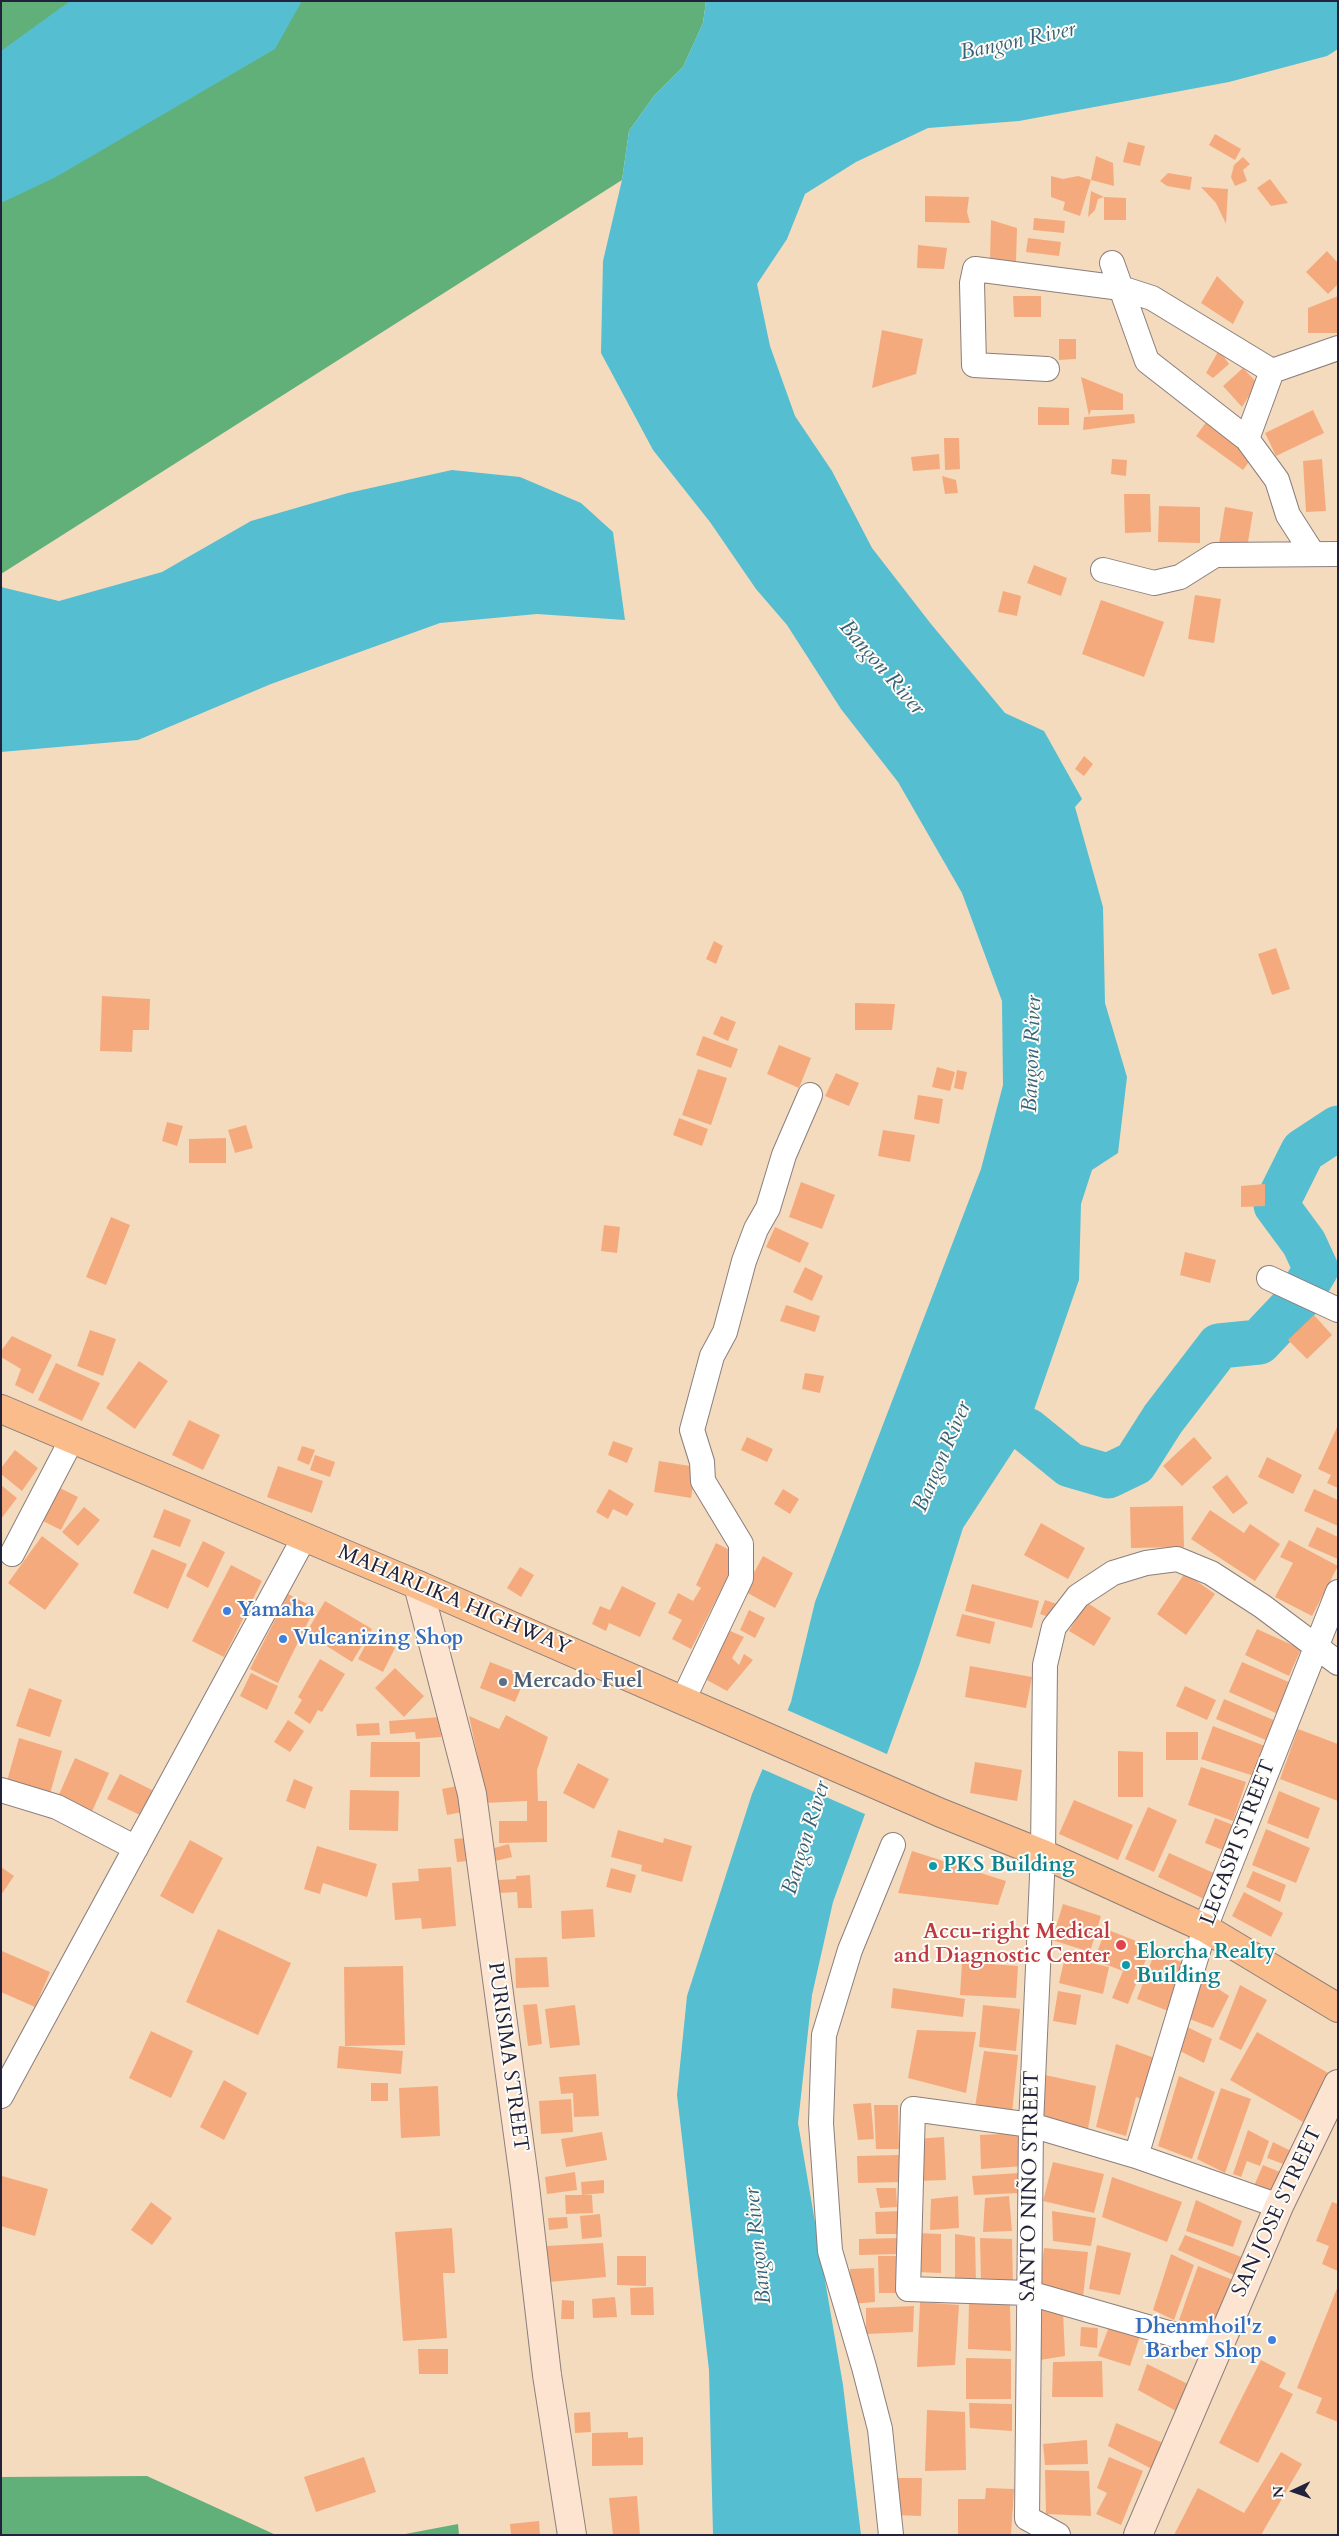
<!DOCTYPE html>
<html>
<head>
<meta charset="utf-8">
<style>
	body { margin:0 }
	#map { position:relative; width:1339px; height:2536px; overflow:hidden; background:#f4dbbe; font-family:Cardo,serif }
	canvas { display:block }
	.frame { position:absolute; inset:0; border:2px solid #22223b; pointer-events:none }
	.north { position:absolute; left:1269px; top:2466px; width:50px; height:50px; -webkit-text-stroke:4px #fdfcf7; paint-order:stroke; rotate:267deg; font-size:14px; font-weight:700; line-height:20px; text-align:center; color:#22223b }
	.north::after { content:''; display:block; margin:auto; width:18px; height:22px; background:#22223b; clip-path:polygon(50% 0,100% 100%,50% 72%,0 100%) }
</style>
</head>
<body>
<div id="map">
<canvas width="1339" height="2536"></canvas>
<div class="frame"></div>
<div class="north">N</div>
</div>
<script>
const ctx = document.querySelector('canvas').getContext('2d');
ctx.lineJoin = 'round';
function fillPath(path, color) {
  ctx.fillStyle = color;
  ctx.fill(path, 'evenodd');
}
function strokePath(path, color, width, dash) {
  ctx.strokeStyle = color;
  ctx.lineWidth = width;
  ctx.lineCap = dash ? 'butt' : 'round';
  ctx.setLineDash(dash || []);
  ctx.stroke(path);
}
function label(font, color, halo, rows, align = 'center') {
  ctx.font = font + ' Cardo,serif';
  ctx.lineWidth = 4;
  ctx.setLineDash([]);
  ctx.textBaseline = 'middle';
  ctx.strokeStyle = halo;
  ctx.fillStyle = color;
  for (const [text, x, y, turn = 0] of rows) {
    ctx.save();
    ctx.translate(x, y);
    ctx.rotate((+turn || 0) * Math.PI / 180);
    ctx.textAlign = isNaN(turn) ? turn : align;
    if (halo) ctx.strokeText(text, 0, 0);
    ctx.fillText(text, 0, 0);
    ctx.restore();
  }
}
const forest = new Path2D(`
	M1 1H706L703 23 683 67 654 96 629 131 622 180 1 574Z
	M147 2476 276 2535H1V2477Z
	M458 2524 459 2535H400Z`);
const water = new Path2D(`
	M70 1H302L275 49 56 177 1 203V51Z
	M706 1H1338V49L1327 56 1229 82 1019 121 928 128 856 162 805 194 787 239 757 284 770 346 795 416 832 471 872 548 931 624 1005 713 1044 731 1082 799 1075 807 1103 907 1105 1003 1127 1077 1118 1153 1092 1170 1081 1204 1079 1280 1027 1430 963 1528 919 1666 833 1902 812 1995 798 2123 843 2385 861 2535H713L709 2370 677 2095 687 1996 752 1794 791 1702 815 1602 981 1169 1003 1085 1002 1001 962 893 898 782 841 709 787 625 756 589 710 522 653 450 601 353 603 261 622 180 629 131 654 96 683 67 703 23Z
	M452 470 520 477 581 503 613 532 625 620 537 614 440 623 271 684 138 740 1 752V587L59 601 162 572 251 521 348 493Z`);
const pier = new Path2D(`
	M785 1709 889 1755 867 1815 760 1768Z`);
const river = new Path2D(`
	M1027 1430 1070 1465 1108 1476 1135 1463 1163 1419 1219 1346 1259 1342 1295 1304 1316 1269 1304 1243 1276 1205 1303 1151 1338 1128`);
const building = new Path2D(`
	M1215 134 1241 149 1235 160 1209 145Z
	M1128 142 1145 146 1140 166 1123 162Z
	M1096 156 1113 163 1114 186 1091 180Z
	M1243 157 1250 164 1243 170 1247 181 1235 186 1231 177 1234 165Z
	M1168 173 1192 177 1190 190 1167 186 1160 181Z
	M1051 176 1063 179 1078 176 1091 180 1080 216 1063 210 1065 202 1051 197Z
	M1270 179 1288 203 1271 206 1257 188Z
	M1201 187 1228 189 1226 224 1216 203Z
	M1091 191 1104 197 1098 199 1095 210 1088 217Z
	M925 196 969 197 967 212 970 223 925 222Z
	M1104 197 1126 198V220H1104Z
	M1034 218 1065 221 1064 233 1033 230Z
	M991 220 1017 228 1016 262 990 261Z
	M1028 238 1061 242 1059 256 1026 252Z
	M918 245 947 248 944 269 917 268Z
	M1327 251 1338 263V284L1328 294 1306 272Z
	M1217 276 1244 302 1233 324 1201 303Z
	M1013 296H1041V317H1014Z
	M1338 296V333H1308V308Z
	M882 330 923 339 916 374 872 388Z
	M1059 339H1076V359L1059 360Z
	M1219 350 1229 364 1213 378 1206 373Z
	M1243 368 1257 383 1242 407 1223 386Z
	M1081 377 1123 394V410H1091L1089 416Z
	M1038 407 1069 408V425H1038Z
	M1313 410 1324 433 1276 456 1265 433Z
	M1134 414 1135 423 1083 430 1084 417Z
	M1207 421 1254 455 1243 470 1196 436Z
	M944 438H959L960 469 945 470Z
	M939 454 940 469 913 471 911 457Z
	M1112 459 1127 460 1126 476 1111 474Z
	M1322 459 1326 511 1306 512 1303 461Z
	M942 476 956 480 958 493 945 494Z
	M1124 494H1150L1151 532 1125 533Z
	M1159 506 1200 507V543L1158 542Z
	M1225 507 1253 512 1247 548 1219 544Z
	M1034 565 1067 578 1061 596 1027 583Z
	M1003 591 1021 596 1017 616 998 612Z
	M1195 595 1221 599 1214 643 1188 639Z
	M1101 600 1164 622 1144 677 1082 654Z
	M1084 756 1093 764 1084 776 1075 769Z
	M714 941 723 946 716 964 706 959Z
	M1276 948 1290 989 1272 995 1258 954Z
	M102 996 150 999 149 1030H133L132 1052 100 1051Z
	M855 1003 895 1004 892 1030H855Z
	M721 1016 736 1022 728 1041 713 1034Z
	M703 1036 738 1049 731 1068 696 1055Z
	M779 1045 811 1058 799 1088 767 1074Z
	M937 1067 955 1072 950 1091 932 1087Z
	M698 1069 727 1078 711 1125 682 1115Z
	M957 1070 967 1072 963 1090 954 1088Z
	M836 1073 859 1083 849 1106 825 1096Z
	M918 1095 943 1099 939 1124 914 1119Z
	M679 1118 708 1129 702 1146 673 1135Z
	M167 1122 183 1126 177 1146 162 1141Z
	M246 1125 253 1148 235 1153 228 1130Z
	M883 1130 915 1135 910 1162 878 1156Z
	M226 1138V1163H189V1139Z
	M801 1182 835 1195 822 1229 789 1217Z
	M1265 1184V1206L1241 1207V1186Z
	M111 1217 130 1225 106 1285 86 1277Z
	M604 1225 620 1227 617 1253 601 1251Z
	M775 1227 809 1243 800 1263 766 1247Z
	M1185 1252 1216 1260 1210 1283 1180 1275Z
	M805 1267 823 1276 812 1301 793 1292Z
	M786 1305 820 1316 815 1332 780 1321Z
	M1314 1315 1332 1335 1307 1359 1288 1340Z
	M90 1330 116 1339 103 1376 77 1366Z
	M12 1336 52 1355 33 1394 15 1385 21 1369 1 1357V1351Z
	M139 1361 168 1381 135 1429 106 1408Z
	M56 1363 100 1383 82 1421 38 1400Z
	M805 1373 824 1376 820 1393 802 1389Z
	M189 1420 220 1435 203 1470 172 1455Z
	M1338 1425V1488L1327 1483 1331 1475 1318 1469Z
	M747 1437 773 1449 767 1462 741 1450Z
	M1194 1437 1212 1458 1182 1486 1163 1466Z
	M613 1441 633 1448 627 1463 608 1455Z
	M302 1446 315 1450 309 1465 297 1460Z
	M15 1450 38 1468 22 1491 1 1474V1468Z
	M315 1455 335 1462 330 1477 310 1470Z
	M1267 1457 1302 1475 1293 1494 1258 1477Z
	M659 1461 696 1467 691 1498 654 1492Z
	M278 1466 323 1481 312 1513 267 1497Z
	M1227 1475 1248 1503 1233 1514 1212 1487Z
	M1 1485 17 1498 1 1519Z
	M56 1486 78 1497 61 1530 39 1519Z
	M609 1489 634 1504 627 1516 613 1509 608 1519 596 1512Z
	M783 1489 799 1499 790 1514 774 1504Z
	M1314 1489 1338 1500V1526L1304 1511Z
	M1183 1506 1184 1547 1131 1548 1130 1507Z
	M84 1507 100 1520 78 1546 62 1532Z
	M164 1509 191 1520 180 1547 153 1537Z
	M1210 1510 1244 1533 1250 1524 1280 1544 1255 1581 1191 1539Z
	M1041 1523 1085 1548 1068 1579 1024 1555Z
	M1317 1527 1338 1537V1559L1308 1546Z
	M42 1536 79 1564 45 1610 8 1583Z
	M1289 1540 1338 1566 1312 1616 1275 1597 1293 1563 1280 1557Z
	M203 1541 225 1552 208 1588 186 1576Z
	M716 1543 739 1555 691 1649 672 1639 682 1620 668 1613 678 1593 693 1601 701 1588 696 1585Z
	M152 1549 187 1564 168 1609 133 1593Z
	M763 1556 793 1573 775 1608 744 1591Z
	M231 1565 262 1581 224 1657 192 1641Z
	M520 1567 534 1575 521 1597 507 1588Z
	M1185 1573 1215 1594 1186 1635 1157 1614Z
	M972 1584 1039 1601 1032 1628 965 1611Z
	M622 1586 656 1603 640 1637 609 1623 606 1631 592 1624 600 1606 610 1610Z
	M288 1594 315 1608 278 1683 250 1669Z
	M1045 1600 1060 1605 1055 1619 1040 1614Z
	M325 1601 372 1629 352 1662 306 1633Z
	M1086 1602 1111 1618 1094 1646 1069 1631Z
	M749 1610 765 1618 755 1638 740 1630Z
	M962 1614 995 1622 990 1644 956 1636Z
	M1257 1629 1301 1649 1289 1676 1245 1655Z
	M728 1630 744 1637 732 1658 739 1665 744 1654 753 1660 727 1691 707 1680Z
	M371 1635 395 1648 383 1672 358 1659Z
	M320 1659 345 1674 322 1712 318 1710 310 1724 294 1713 302 1700 298 1697Z
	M490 1662 526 1676 515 1702 480 1688Z
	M1242 1662 1291 1683 1278 1714 1229 1692Z
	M970 1666 1032 1677 1026 1708 965 1697Z
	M395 1668 424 1696 404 1717 375 1688Z
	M251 1673 278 1686 267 1710 240 1696Z
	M1185 1686 1216 1700 1207 1720 1176 1706Z
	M29 1688 62 1700 50 1737 16 1726Z
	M1224 1699 1276 1721 1268 1741 1216 1719Z
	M506 1715 548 1737 537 1770 538 1801H547V1842L499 1843V1821H527V1801L484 1803 481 1772 469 1716 499 1729Z
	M440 1717 441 1737 416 1739 415 1732 390 1734 389 1721Z
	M288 1720 304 1731 290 1752 274 1742Z
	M379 1723 380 1735 357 1736 356 1724Z
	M1213 1726 1265 1746 1254 1776 1201 1759Z
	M1298 1729 1338 1744V1801L1280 1779Z
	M1166 1732H1198V1760H1166Z
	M19 1738 62 1751 50 1794 7 1781Z
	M371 1742H420V1777H370Z
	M1118 1751 1143 1752V1797H1118Z
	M75 1758 109 1773 91 1814 57 1799Z
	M975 1762 1022 1770 1017 1801 970 1793Z
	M578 1763 609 1779 594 1809 563 1793Z
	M1201 1767 1246 1782 1233 1821 1188 1805Z
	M120 1774 156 1792 144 1817 107 1799Z
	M294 1779 313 1787 305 1809 286 1801Z
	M457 1786 462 1812 447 1815 442 1789Z
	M350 1790 399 1791 398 1831 349 1830Z
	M1279 1791 1320 1808 1308 1839 1267 1823Z
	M1074 1800 1133 1825 1118 1860 1059 1834Z
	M1148 1807 1177 1820 1154 1872 1125 1859Z
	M1215 1818 1233 1825 1223 1850 1205 1843Z
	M1266 1829 1310 1848 1296 1883 1252 1865Z
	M618 1830 663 1843 664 1838 692 1846 682 1882 641 1871 642 1865 611 1857Z
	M466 1838 468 1861 457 1862 454 1839Z
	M190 1840 223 1858 193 1914 160 1896Z
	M509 1844 512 1857 491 1862 487 1850Z
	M317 1846 377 1864 367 1897 323 1883 320 1894 304 1889Z
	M912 1851 1006 1881 998 1905 898 1893Z
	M1169 1853 1216 1874 1204 1899 1158 1877Z
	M1 1867 14 1876 1 1895Z
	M451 1867 456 1926 422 1929 421 1918 395 1920 392 1883 419 1881 418 1869Z
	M611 1868 636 1875 631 1893 606 1887Z
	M1253 1871 1286 1885 1280 1902 1246 1887Z
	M530 1875 532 1908H518L517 1892 498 1893 497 1880 516 1879V1876Z
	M1244 1892 1283 1913 1271 1937 1232 1916Z
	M1063 1904 1101 1916 1090 1952 1052 1940Z
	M593 1909 595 1937 562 1939 561 1911Z
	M218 1929 291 1963 258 2035 186 2002Z
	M1106 1929 1151 1947 1128 2004 1112 1998 1123 1971 1094 1960Z
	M2 1951 50 1972 35 2007 1 1992Z
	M1155 1952 1189 1965 1171 2012 1137 1999Z
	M547 1957 549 1987 516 1988 515 1958Z
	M1065 1957 1109 1967 1103 1994 1059 1983Z
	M962 1962 1018 1966 1016 1998 960 1995Z
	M403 1966 405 2045 345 2046 344 1967Z
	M1202 1978 1229 1996 1213 2028 1187 2018Z
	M1240 1985 1267 2000 1241 2050 1219 2039Z
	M893 1988 965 1999 963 2017 891 2008Z
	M1058 1991 1081 1995 1076 2025 1053 2021Z
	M537 2004 542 2044 528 2046 523 2005Z
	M575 2005 580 2045 550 2048 545 2009Z
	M983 2005 1020 2009 1016 2051 979 2047Z
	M1187 2027 1212 2039 1204 2063 1180 2051Z
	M917 2030 976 2032 966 2093 908 2078Z
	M151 2031 193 2051 171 2098 129 2078Z
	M1257 2032 1330 2074 1303 2122 1230 2080Z
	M1116 2044 1160 2060 1149 2103 1136 2097 1126 2136 1096 2127Z
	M339 2046 403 2051 401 2074 337 2068Z
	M984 2051 1018 2055 1012 2113 975 2107Z
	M596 2074 599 2116 574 2117 573 2093 561 2094 559 2077Z
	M1045 2075 1096 2086 1087 2134 1041 2122Z
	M1179 2076 1215 2092 1192 2159 1158 2146Z
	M224 2080 247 2093 224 2140 200 2127Z
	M371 2083H388V2101H371Z
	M438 2086 440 2136 401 2138 399 2088Z
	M1221 2088 1251 2099 1225 2173 1197 2159Z
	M571 2099 573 2132 541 2134 539 2101Z
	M871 2103 874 2139 858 2140 853 2104Z
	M874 2105H898L899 2149H876Z
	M1248 2130 1269 2141 1260 2166 1247 2161 1241 2177 1233 2174Z
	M602 2132 607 2160 566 2167 561 2139Z
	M1024 2133V2166L981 2169 980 2135Z
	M944 2137 946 2180 916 2181 915 2139Z
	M1273 2142 1291 2151 1286 2165 1267 2158Z
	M899 2155 902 2182 858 2183 857 2156Z
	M1053 2162 1104 2174 1094 2213 1043 2201Z
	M1263 2165 1282 2173 1274 2196 1254 2186Z
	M575 2172 577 2190 547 2194 545 2177Z
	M1019 2173 1020 2193 974 2195 972 2176Z
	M2 2176 48 2189 35 2236 1 2226Z
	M1112 2177 1182 2202 1167 2242 1102 2217Z
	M604 2180V2193L582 2195 581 2182Z
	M876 2188H896L897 2207 880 2208Z
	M565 2195H592L593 2213 566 2214Z
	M958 2196 959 2228 930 2230 931 2199Z
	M1009 2196 1012 2231 983 2232 985 2198Z
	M1196 2200 1242 2221 1233 2247 1186 2231Z
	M151 2202 172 2218 152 2245 131 2230Z
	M1332 2202 1338 2204V2271L1322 2264 1329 2246 1316 2241Z
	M902 2211 901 2234H876L875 2212Z
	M1052 2211 1096 2218 1091 2246 1053 2241Z
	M600 2214 602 2237 582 2239 580 2216Z
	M567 2217 568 2228 549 2230 548 2218Z
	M452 2228 455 2273H443L447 2338 403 2341 395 2232Z
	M915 2233 941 2234V2273L916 2272Z
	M955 2234 975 2237 976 2282H955Z
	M1185 2235 1244 2258 1236 2276 1178 2250Z
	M899 2238V2254L859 2255V2239Z
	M980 2238 1012 2239 1013 2285 981 2283Z
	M603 2243 606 2277 548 2282 546 2246Z
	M1097 2245 1131 2253 1120 2295 1089 2289Z
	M1044 2248 1088 2252 1083 2297 1039 2287Z
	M1171 2254 1194 2265 1174 2320 1153 2310Z
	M617 2256H646V2286L617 2285Z
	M878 2256H901V2293H879Z
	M1198 2266 1233 2280 1209 2335 1178 2323Z
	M874 2268 875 2302 851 2304 850 2269Z
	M1338 2286V2422L1316 2413 1322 2398 1297 2388Z
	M653 2287 654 2315H631L630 2288Z
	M615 2297 617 2317 593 2318 592 2299Z
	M562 2300 574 2301V2319H561Z
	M920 2302 959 2305 955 2365 917 2367Z
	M969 2302 1010 2304 1011 2351 968 2349Z
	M914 2306 913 2332 866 2334V2308Z
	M1037 2309 1063 2310 1065 2356 1040 2360Z
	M1110 2324 1141 2333 1130 2366 1098 2356Z
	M1081 2327 1098 2328 1097 2348 1080 2346Z
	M418 2349H448V2374H419Z
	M966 2358 1011 2359V2399H966Z
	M1261 2360 1286 2373 1279 2387 1293 2394 1258 2463 1219 2443Z
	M1102 2361 1103 2397H1052L1053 2362Z
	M1147 2364 1188 2384 1176 2411 1138 2390Z
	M969 2403 1012 2404V2431L970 2428Z
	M927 2410 965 2412 966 2470 925 2471Z
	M590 2412 591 2432 575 2433 574 2413Z
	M1116 2423 1163 2443 1152 2469 1108 2446Z
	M628 2432V2438L643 2437V2465L592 2466V2433Z
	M1087 2440 1088 2464 1045 2465 1043 2444Z
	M1281 2452 1302 2464 1261 2535H1174L1198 2488 1244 2513Z
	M364 2457 376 2492 316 2512 304 2477Z
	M1109 2457 1143 2471 1121 2525 1096 2514 1107 2493 1097 2488Z
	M1045 2470 1089 2471 1091 2516 1046 2514Z
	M894 2478H922L921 2516 894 2515Z
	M986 2488 1014 2489 1011 2535H958V2499H985Z
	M637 2496 640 2535H613L609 2498Z
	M539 2521 540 2535H511L510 2524Z`);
const street = new Path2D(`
	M1112 263 1147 361 1247 439 1277 480 1288 515 1313 554
	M1047 369 974 365 972 283 975 269 1121 288 1152 298 1272 371
	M1247 439 1272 371 1338 348
	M1103 570 1154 583 1180 577 1215 555 1338 554
	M1269 1278 1338 1310
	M12 1554 72 1439
	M683 1700 741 1578V1544L703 1481 702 1462 692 1430 712 1356 725 1332 744 1261 756 1229 768 1208 784 1155 810 1095
	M1 1790 57 1807 136 1848
	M1 2096 304 1538
	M1136 2156 1205 1928 1338 1592
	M1217 2347 1029 2293 908 2289 913 2109 1031 2125 1136 2156 1279 2206
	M891 2535 880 2429 864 2367 830 2251 821 2123 824 2035 850 1950 893 1845
	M1058 2535 1027 2518 1031 2125 1043 1854 1045 1665 1054 1627 1078 1596 1113 1573 1146 1563 1177 1559 1211 1573 1262 1606 1338 1663`);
const secondary = new Path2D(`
	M418 1585 472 1794 525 2186 547 2375 572 2535
	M1138 2535 1279 2206 1338 2084`);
const highway = new Path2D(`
	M1 1409 418 1585 941 1813 1043 1854 1205 1928 1338 2008`);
const markers = [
	[227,1611,5,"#3f7fe0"],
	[283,1639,5,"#3f7fe0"],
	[503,1682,5,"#5c6f8a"],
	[933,1866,5,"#0f9aa8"],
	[1121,1945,6,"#e0444e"],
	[1126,1965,5,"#0f9aa8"],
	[1272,2340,5,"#3f7fe0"]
];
const streetNames = [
	["MAHARLIKA HIGHWAY",454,1601,23],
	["LEGASPI STREET",1239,1843,-69],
	["PURISIMA STREET",507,2057,82],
	["SANTO NIÑO STREET",1031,2186,-89],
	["SAN JOSE STREET",1278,2212,-65]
];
const shopNames = [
	["Yamaha",237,1611],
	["Vulcanizing Shop",293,1639],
	["Dhenmhoil'z",1262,2328,"right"],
	["Barber Shop",1262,2352,"right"]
];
const serviceNames = [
	["Mercado Fuel",513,1682]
];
const cultureNames = [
	["PKS Building",943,1866],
	["Elorcha Realty",1136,1953],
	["Building",1136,1977]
];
const healthNames = [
	["Accu-right Medical",1110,1933],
	["and Diagnostic Center",1110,1957]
];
const waterNames = [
	["Bangon River",1018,42,-12],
	["Bangon River",881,668,49],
	["Bangon River",1033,1054,-88],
	["Bangon River",943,1457,-67],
	["Bangon River",807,1838,-73],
	["Bangon River",759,2246,-96]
];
fillPath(forest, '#61b07a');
fillPath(water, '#55bed1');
fillPath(pier, '#f4dbbe');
strokePath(river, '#55bed1', 45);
fillPath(building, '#f5aa7d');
strokePath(street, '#8b7e7c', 26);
strokePath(secondary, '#8b7e7c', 30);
strokePath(highway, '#8b7e7c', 30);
strokePath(street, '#fff', 24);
strokePath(secondary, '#fde4d1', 28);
strokePath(highway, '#fabc8b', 28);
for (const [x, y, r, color] of markers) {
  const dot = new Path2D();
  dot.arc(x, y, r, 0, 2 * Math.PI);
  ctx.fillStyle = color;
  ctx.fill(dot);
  strokePath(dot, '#fdfcf7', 2);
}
label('21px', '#22223b', '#fdfcf7', streetNames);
label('bold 21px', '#366cbe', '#fdfcf7', shopNames, 'left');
label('bold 21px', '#4e5e75', '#fdfcf7', serviceNames, 'left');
label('bold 21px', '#0d838f', '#fdfcf7', cultureNames, 'left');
label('bold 21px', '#be3a42', '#fdfcf7', healthNames, 'right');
label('italic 22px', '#366077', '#fdfcf7', waterNames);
</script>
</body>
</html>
